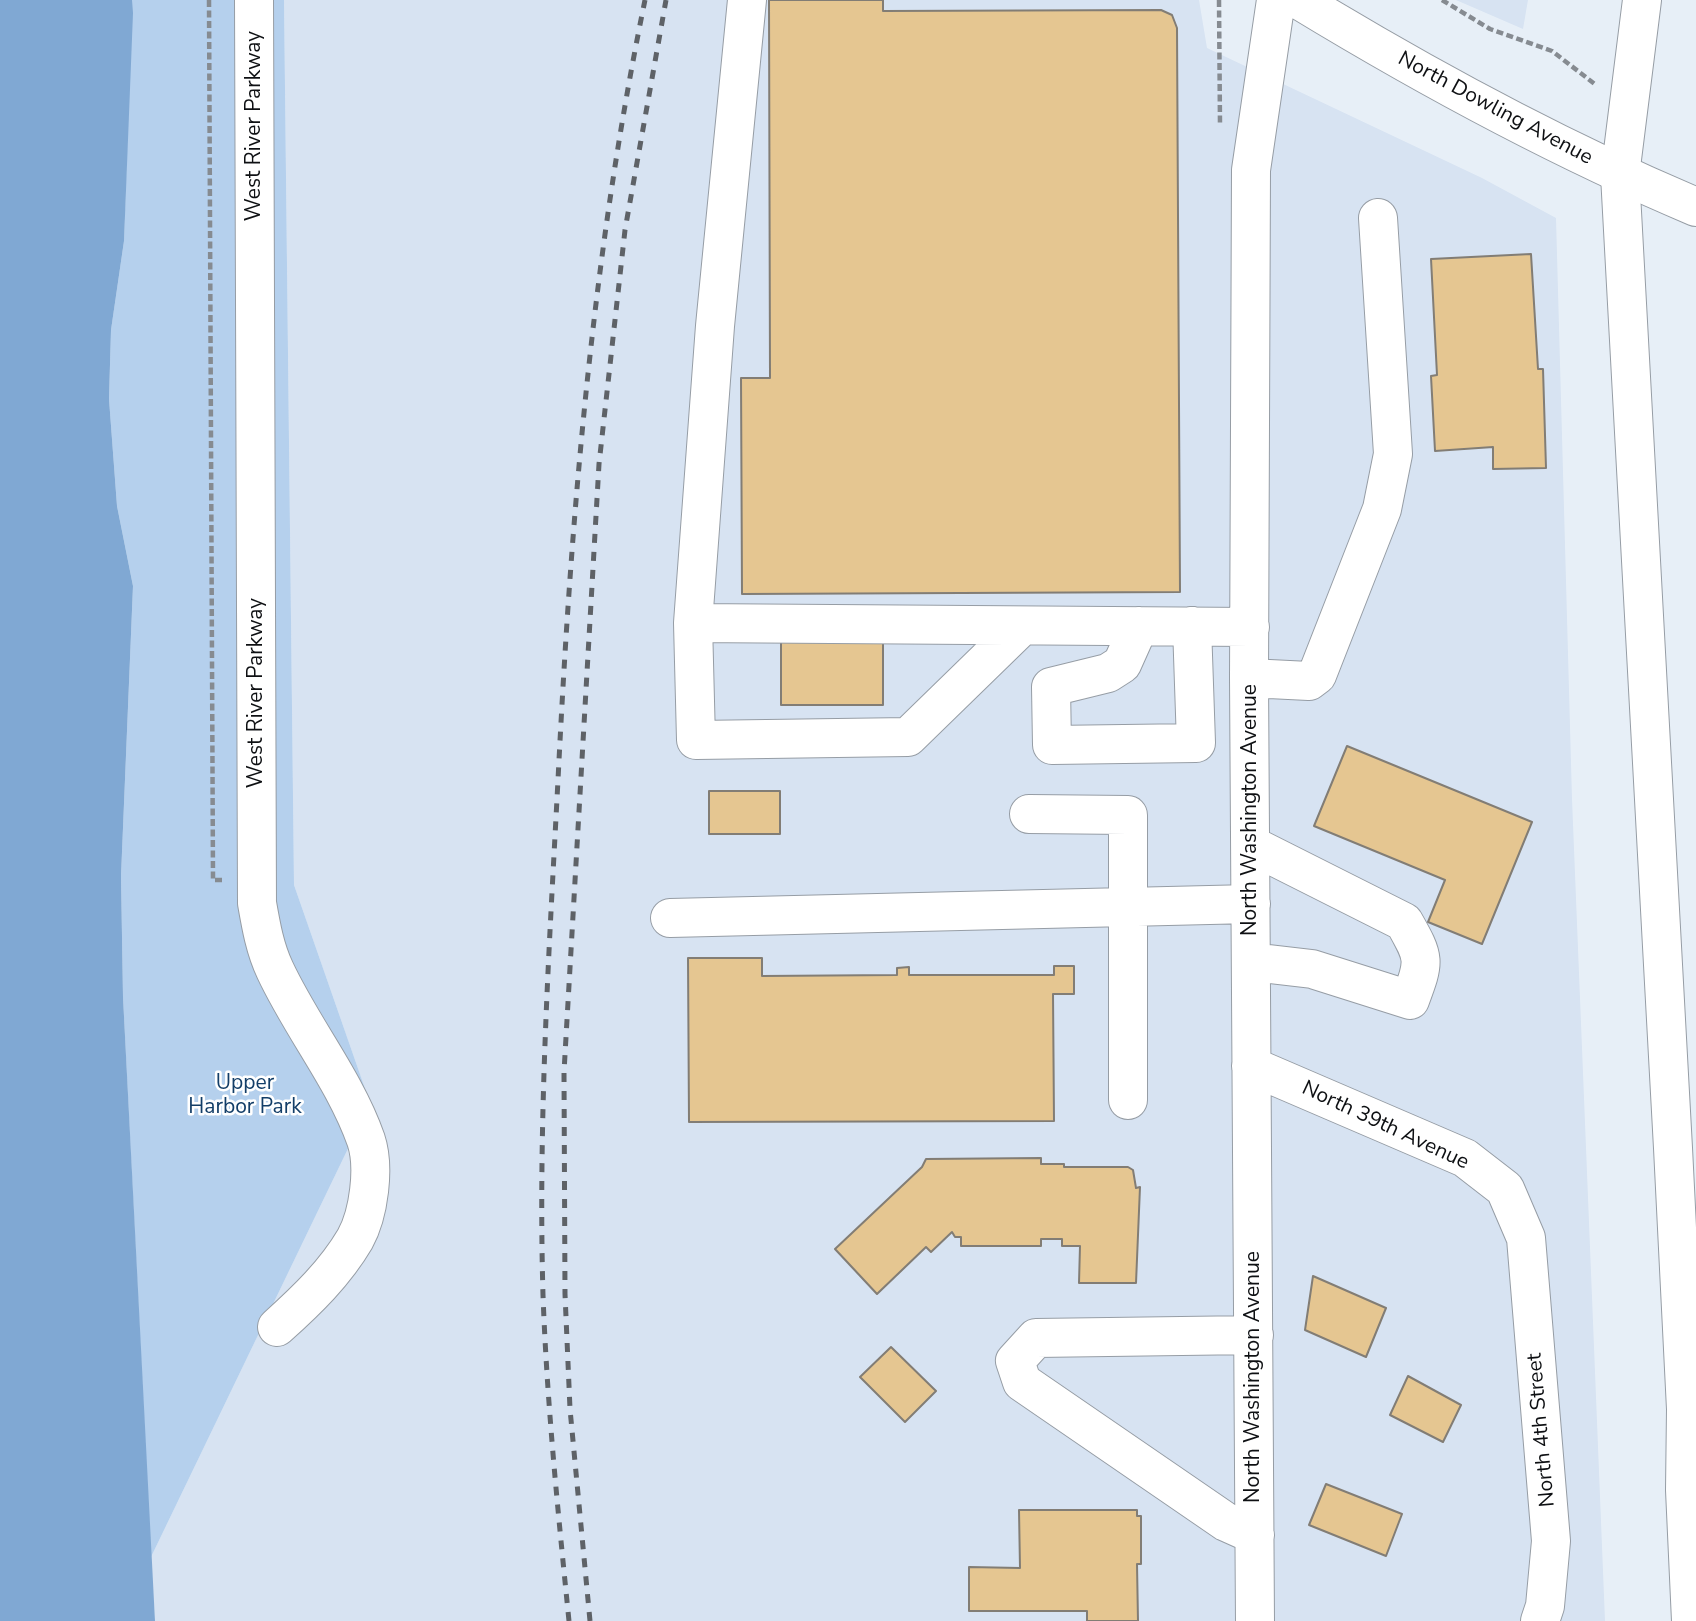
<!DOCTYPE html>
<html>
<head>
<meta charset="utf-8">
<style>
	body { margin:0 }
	canvas { display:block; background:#e7eff7 }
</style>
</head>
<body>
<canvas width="1696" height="1621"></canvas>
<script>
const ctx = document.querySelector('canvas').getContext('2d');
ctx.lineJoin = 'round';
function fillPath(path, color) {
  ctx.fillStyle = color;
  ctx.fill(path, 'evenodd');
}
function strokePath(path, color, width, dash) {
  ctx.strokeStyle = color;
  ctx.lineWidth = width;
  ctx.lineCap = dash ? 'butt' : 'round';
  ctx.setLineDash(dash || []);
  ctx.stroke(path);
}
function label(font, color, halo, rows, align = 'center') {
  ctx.font = font + ' "Nunito Sans",sans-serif';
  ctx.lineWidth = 5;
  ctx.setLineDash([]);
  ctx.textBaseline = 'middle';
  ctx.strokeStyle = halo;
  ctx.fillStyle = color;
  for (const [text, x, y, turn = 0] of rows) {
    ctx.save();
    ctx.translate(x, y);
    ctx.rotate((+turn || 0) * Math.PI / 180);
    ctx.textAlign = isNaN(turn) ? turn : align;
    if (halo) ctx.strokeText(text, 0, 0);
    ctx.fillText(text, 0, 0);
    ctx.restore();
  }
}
const built = new Path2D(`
	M284 0H1199L1207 48 1482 178 1556 218 1572 799 1605 1621H155L151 1557 370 1103 294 885Z
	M1456 0H1528L1523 29Z`);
const green = new Path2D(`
	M132 0H284L294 885 370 1103 151 1557 123 997 121 876 133 586 117 506 109 399 111 330 124 241Z`);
const water = new Path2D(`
	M0 0H132L133 13 124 241 111 330 109 399 117 506 133 586 121 876 123 997 155 1621H0Z`);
const building = new Path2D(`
	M769 0H883V11L1161 10 1172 15 1177 28 1180 592 742 594 741 378H770Z
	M1531 254 1538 369H1543L1546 468 1493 469V447L1435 451 1431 376 1437 375 1431 259Z
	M781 639H883V705H781Z
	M1347 746 1532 822 1482 944 1428 922 1445 880 1314 826Z
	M709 791H780V834H709Z
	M688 958H762V976L897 975V968L909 967V975H1054V966H1074V994H1053L1054 1121 689 1122Z
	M1041 1158V1164H1064V1167H1128L1133 1170 1136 1188 1140 1187 1136 1283H1079L1080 1246H1062V1239H1041V1246H961V1237H955L952 1232 931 1252 926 1247 877 1294 835 1249 922 1167 926 1159Z
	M1313 1276 1386 1308 1366 1357 1305 1330Z
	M891 1347 936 1391 905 1422 860 1377Z
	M1408 1376 1461 1405 1443 1442 1390 1415Z
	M1326 1484 1402 1514 1386 1556 1309 1525Z
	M1019 1510H1137V1516H1141V1564H1137L1138 1621H1087V1611H969V1567L1020 1568Z`);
const path = new Path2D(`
	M209 0 213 880H222
	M1219 0 1220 125
	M1442 0 1490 29 1552 51 1596 85`);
const minor = new Path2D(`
	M254 0 257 903C261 926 265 949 275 970 302 1028 345 1080 366 1140 375 1167 369 1214 355 1239 335 1273 307 1300 277 1327
	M747 0 715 326 693 623 1250 627
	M1299 0C1424 76 1561 150 1696 207
	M693 623 696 740 908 737 1022 626
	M1139 626 1122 664 1108 673 1051 687 1052 745 1196 743 1192 626
	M1249 678 1309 681 1317 675 1382 509 1393 454 1378 218
	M1029 814 1128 815V1100
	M1251 845 1404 922C1425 959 1425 960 1410 1000L1312 969 1252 962
	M670 918 1251 904
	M1251 1066 1465 1158 1505 1189 1526 1238 1551 1541 1545 1606 1540 1621
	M1254 1335 1036 1338 1015 1361 1022 1382 1226 1522 1255 1535
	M1255 1621 1249 678 1251 170 1276 0`);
const highway = new Path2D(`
	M1642 0 1620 175 1673 1148 1686 1409 1685 1490 1691 1621`);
const rail = new Path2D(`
	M569 1621C558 1512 547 1404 543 1295 538 1123 549 951 558 780 571 518 592 257 645 0
	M590 1621 570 1409 565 1294 564 1072 599 464 625 230 666 0`);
const streetNames = [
	["North Dowling Avenue",1495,109,28],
	["West River Parkway",255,126,-90],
	["West River Parkway",257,693,-90],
	["North Washington Avenue",1251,810,-90],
	["North 39th Avenue",1385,1126,25],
	["North Washington Avenue",1254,1377,-90],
	["North 4th Street",1542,1430,-95]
];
const parkNames = [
	["Upper",245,1084],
	["Harbor Park",245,1108]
];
fillPath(built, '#d7e3f2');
fillPath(green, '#b5d0ed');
fillPath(water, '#80a8d3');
fillPath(building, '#e5c691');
strokePath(building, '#827d75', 2);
strokePath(minor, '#969da5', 40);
strokePath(highway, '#969da5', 40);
strokePath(path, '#868b91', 4.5, [7, 3.5]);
strokePath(minor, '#fff', 38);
strokePath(highway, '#fff', 38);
strokePath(rail, '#5e6267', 5, [9, 9]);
label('21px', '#0e1013', '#fff', streetNames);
label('21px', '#133e68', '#fff', parkNames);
</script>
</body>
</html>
